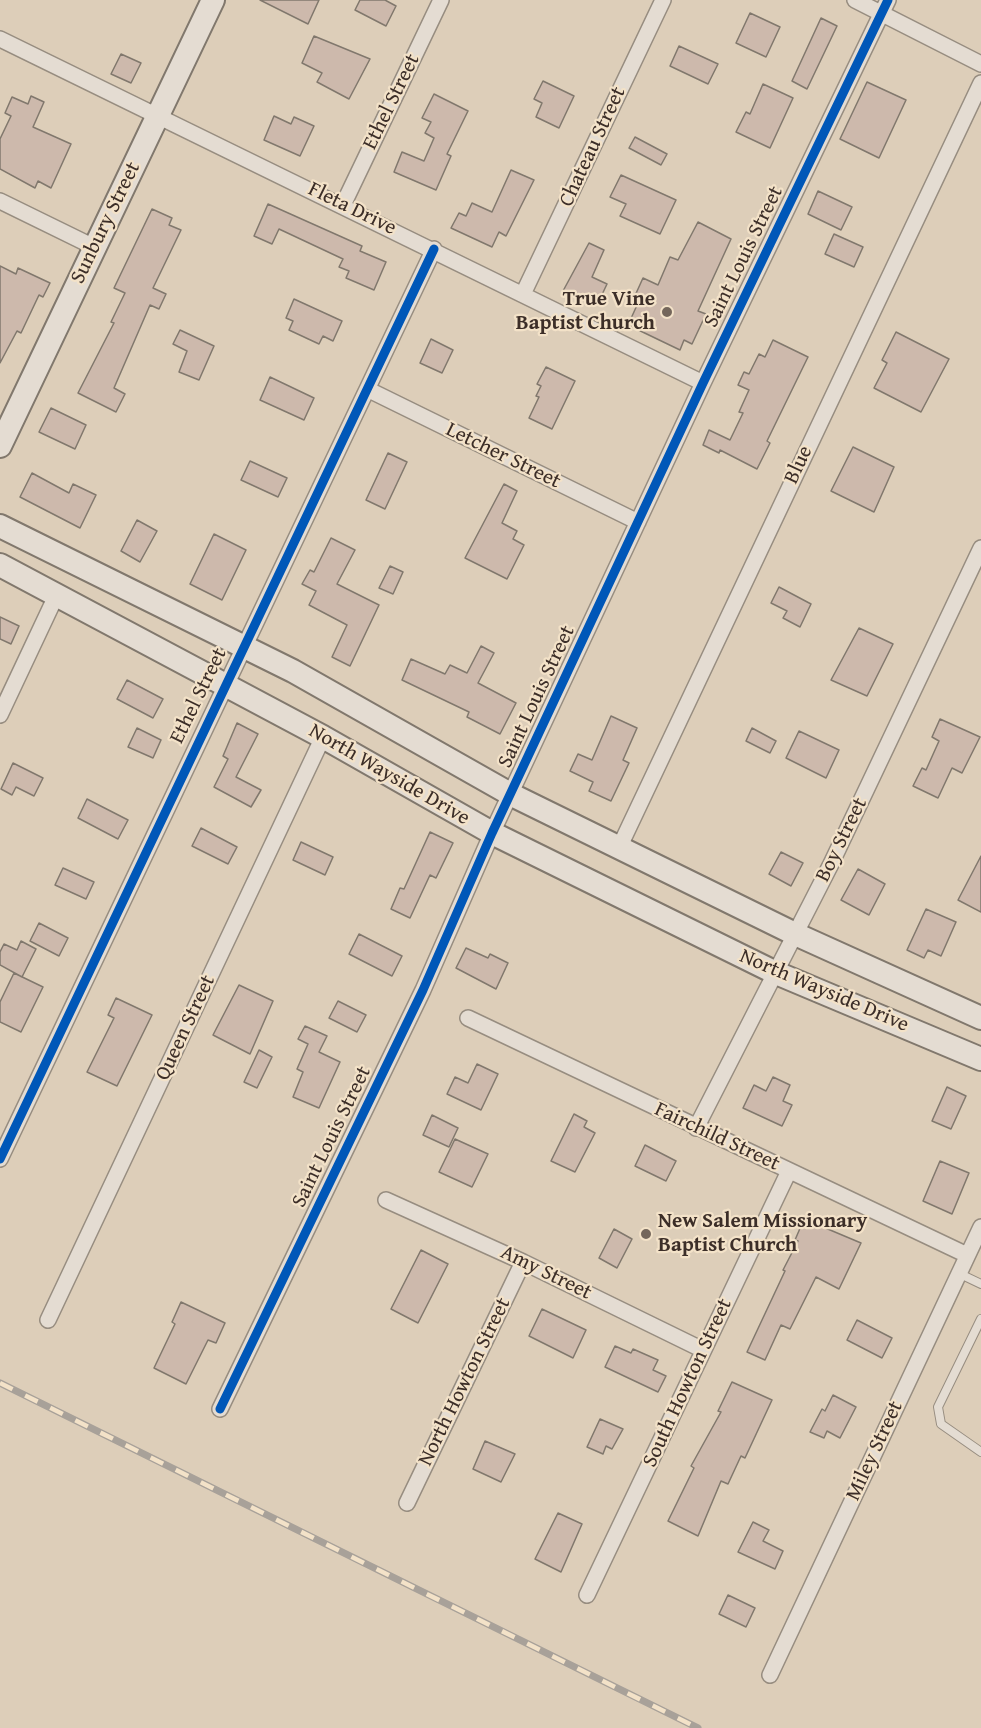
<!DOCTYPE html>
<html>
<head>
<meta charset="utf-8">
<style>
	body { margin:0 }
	canvas { display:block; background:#ddceb9 }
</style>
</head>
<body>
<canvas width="981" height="1728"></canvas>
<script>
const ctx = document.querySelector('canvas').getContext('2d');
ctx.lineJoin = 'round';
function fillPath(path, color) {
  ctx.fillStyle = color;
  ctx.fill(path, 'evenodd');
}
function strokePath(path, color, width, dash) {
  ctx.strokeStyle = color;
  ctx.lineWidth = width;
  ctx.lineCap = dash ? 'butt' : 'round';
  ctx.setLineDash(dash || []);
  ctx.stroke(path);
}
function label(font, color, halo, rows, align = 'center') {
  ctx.font = font + ' "Gentium Book Plus",serif';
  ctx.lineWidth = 4.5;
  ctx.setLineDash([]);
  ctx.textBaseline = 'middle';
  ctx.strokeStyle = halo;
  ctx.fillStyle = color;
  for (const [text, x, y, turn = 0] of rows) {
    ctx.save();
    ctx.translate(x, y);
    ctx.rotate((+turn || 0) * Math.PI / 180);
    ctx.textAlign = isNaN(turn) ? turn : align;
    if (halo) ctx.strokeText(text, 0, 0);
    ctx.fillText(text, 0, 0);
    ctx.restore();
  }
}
const building = new Path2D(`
	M260 0H319L308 24Z
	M360 0H385L396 6 386 26 355 10Z
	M750 13 780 27 766 57 736 43Z
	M821 18 837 26 807 89 792 81Z
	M314 36 370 59 349 99 317 82 322 73 302 63Z
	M679 46 718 64 708 84 670 66Z
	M121 54 141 63 131 83 111 74Z
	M543 81 574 96 559 128 536 117 542 103 534 99Z
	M867 82 906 100 879 158 840 139Z
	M763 84 793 98 770 148 736 132 746 112 750 114Z
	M434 94 468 111 447 154 451 156 436 190 394 172 402 152 424 161 434 138 425 133 431 122 422 118Z
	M31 96 44 102 33 127 71 144 51 188 38 181 35 188 0 169V139L11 116 5 113 12 97 28 104Z
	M274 116 291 124 294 117 314 126 300 156 264 140Z
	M635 137 667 154 661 165 629 148Z
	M511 170 534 180 506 236 499 232 492 247 451 228 459 213 466 216 472 203 492 212Z
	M621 175 676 200 660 234 620 216 626 204 610 197Z
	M818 191 852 207 841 230 808 214Z
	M268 204 362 246 360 251 386 262 374 290 346 278 349 271 339 267 343 259 279 229 272 244 254 236Z
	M152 209 172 218 169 225 181 230 153 288 166 294 159 309 150 305 114 388 125 394 116 412 78 393 114 323 111 322 125 293 114 288Z
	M698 222 731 239 698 311 706 314 692 344 684 340 680 350 628 325 638 303 633 300 643 278 658 285 670 257 678 260Z
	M834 234 863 247 854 267 825 254Z
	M589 243 604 250 592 277 607 284 599 301 590 296 587 302 563 291Z
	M0 266 16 274 18 268 50 283 43 297 39 295 21 333 17 331 0 363Z
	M294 299 342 321 333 341 323 336 319 344 289 330 293 321 286 318Z
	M180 330 214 346 199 380 179 372 187 351 173 344Z
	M896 332 949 359 921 412 874 388 887 363 882 360Z
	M431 339 453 350 442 373 420 363Z
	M773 340 808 357 767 441 770 443 757 469 720 450 719 453 703 445 709 430 730 440 743 413 739 412 749 390 738 385 744 372 749 374 759 354 765 357Z
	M546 367 575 381 552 429 529 418 539 397 536 396 541 386 537 384Z
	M270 377 314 398 304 420 260 400Z
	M51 408 86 425 75 449 39 432Z
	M853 447 894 467 874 512 831 491Z
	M388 453 407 462 385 509 366 500Z
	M250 461 287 478 278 497 241 480Z
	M32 473 69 493 73 484 96 495 80 528 20 497Z
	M504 484 517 491 502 523 517 531 513 539 524 545 507 579 465 558Z
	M137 520 157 531 140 562 121 551Z
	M214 534 246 550 222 600 190 584Z
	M331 538 355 550 337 584 379 605 350 666 332 657 347 625 309 605 316 591 302 584 310 570 314 572Z
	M390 566 403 572 393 594 379 588Z
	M779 587 811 604 800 627 783 618 787 611 771 603Z
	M0 617 19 626 11 644 0 639Z
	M859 628 893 644 867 696 831 680Z
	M481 646 494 653 478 683 516 703 500 734 467 717 469 712 402 680 411 659 445 674 450 665 467 673Z
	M127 680 163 699 153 718 117 699Z
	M611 716 637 728 623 760 629 763 611 801 589 791 593 782 570 771 578 754 592 760Z
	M940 719 980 737 962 773 952 768 938 798 913 786 922 768 926 770 939 741 932 737Z
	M237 723 258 734 236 777 261 790 251 807 214 787 228 759 223 756Z
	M137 728 161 740 153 758 128 747Z
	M752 728 776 741 770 753 746 741Z
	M799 731 839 750 826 778 786 758Z
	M13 763 43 778 34 796 16 787 12 795 1 789Z
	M87 799 128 820 118 839 78 818Z
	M201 828 237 847 228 864 192 846Z
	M430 832 453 843 436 878 430 875 410 918 391 909 400 888 404 889Z
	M301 842 333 857 325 875 293 860Z
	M781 852 803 863 791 886 769 874Z
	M981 856V912L958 900Z
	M63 868 94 882 86 899 55 885Z
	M858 869 885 884 869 915 841 900Z
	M926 909 956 922 941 956 928 950 924 958 907 950Z
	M39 923 68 938 59 956 30 941Z
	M359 934 402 956 392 976 349 954Z
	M21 941 36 949 22 977 0 965V952L4 944 17 950Z
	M466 948 488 958 490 954 508 963 496 989 456 968Z
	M14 973 43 987 21 1032 0 1022V1002Z
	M239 985 273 1001 250 1054 213 1035Z
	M116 998 152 1015 117 1086 87 1072 114 1018 108 1015Z
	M338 1001 366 1015 357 1032 329 1018Z
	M305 1026 327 1036 319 1052 340 1062 319 1108 293 1097 303 1072 297 1069 308 1044 298 1039Z
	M259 1050 272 1057 257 1088 244 1082Z
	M477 1064 498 1074 481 1110 447 1094 455 1077 468 1083Z
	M773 1077 790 1085 783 1101 792 1105 782 1126 743 1108 754 1085 766 1091Z
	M947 1087 966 1096 951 1129 932 1121Z
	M574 1114 587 1121 584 1127 595 1133 575 1172 551 1161Z
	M432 1115 458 1128 449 1147 423 1135Z
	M455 1139 488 1154 472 1187 439 1172Z
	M645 1145 676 1161 666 1181 635 1166Z
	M940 1161 969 1173 952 1214 923 1201Z
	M804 1219 861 1243 839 1289 816 1277 790 1329 781 1325 765 1360 747 1352 785 1271 783 1270 798 1241 795 1240Z
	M614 1229 632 1239 617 1268 599 1258Z
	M421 1250 448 1264 418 1323 391 1309Z
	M181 1302 225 1323 216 1343 208 1340 186 1384 154 1368 175 1324 172 1322Z
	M542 1309 586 1330 573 1358 529 1336Z
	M857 1320 892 1338 882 1358 847 1340Z
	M615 1346 631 1353 633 1349 658 1360 653 1370 666 1376 658 1392 605 1367Z
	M732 1382 772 1400 745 1458 741 1456 728 1484 721 1481 698 1536 668 1521 694 1468 691 1466 721 1412 718 1411Z
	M833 1395 856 1407 840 1438 827 1431 824 1438 810 1432 822 1409 825 1411Z
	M600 1419 623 1429 612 1449 606 1446 603 1454 587 1447Z
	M485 1441 515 1454 501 1482 473 1469Z
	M558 1513 582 1524 561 1572 535 1559Z
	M753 1522 769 1530 763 1541 783 1551 775 1569 738 1552Z
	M728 1595 755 1608 746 1627 719 1614Z`);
const lane = new Path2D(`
	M958 1273 981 1284
	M981 1319 938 1407 941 1424 981 1452`);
const street = new Path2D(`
	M855 0 981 64
	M0 39 703 383
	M0 201 94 247
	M343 205 441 0
	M523 294 663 0
	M369 390 638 522
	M0 715 56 596
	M619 848 981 83
	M468 1018 967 1255
	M696 1128 831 864 981 548
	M0 1159 434 249
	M386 1200 523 1262 703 1350
	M48 1320 323 737
	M220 1409 423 990 492 833 703 383 888 0
	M407 1503 523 1262
	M587 1595 789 1171
	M770 1675 981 1227`);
const secondary = new Path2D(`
	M0 446 213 0
	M0 526 293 671 512 795 793 933 981 1018
	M0 565 323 737 492 833 774 972 981 1059`);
const rail = new Path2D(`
	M0 1383 698 1728`);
const cycleway = new Path2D(`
	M0 1159 434 249
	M220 1409 423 990 492 833 703 383 888 0`);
const markers = [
	[667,312,6,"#74665b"],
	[646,1234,6,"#74665b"]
];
const streetNames = [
	["Ethel Street",392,102,-64],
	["Chateau Street",593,147,-65],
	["Fleta Drive",352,209,26],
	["Sunbury Street",106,223,-64],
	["Saint Louis Street",744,257,-64],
	["Letcher Street",503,456,26],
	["Blue",799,465,-65],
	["Ethel Street",199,696,-64],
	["Saint Louis Street",537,697,-65],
	["North Wayside Drive",389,775,30],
	["Boy Street",842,840,-64],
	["North Wayside Drive",824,991,23],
	["Queen Street",186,1028,-65],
	["Saint Louis Street",332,1137,-64],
	["Fairchild Street",717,1137,25],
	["Amy Street",546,1273,26],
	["North Howton Street",465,1382,-64],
	["South Howton Street",688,1383,-65],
	["Miley Street",875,1451,-65]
];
const poiNames = [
	["True Vine",655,300],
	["Baptist Church",655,324],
	["New Salem Missionary",658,1222,"left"],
	["Baptist Church",658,1246,"left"]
];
fillPath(building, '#cdb9ac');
strokePath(building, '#81786d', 1.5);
strokePath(lane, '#978d80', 10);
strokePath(street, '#978d80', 18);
strokePath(secondary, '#81786d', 26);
strokePath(lane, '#e4dcd2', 8);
strokePath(street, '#e4dcd2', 15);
strokePath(secondary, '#e4dcd2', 22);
strokePath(rail, '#a8a199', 7);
strokePath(rail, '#f3e2c8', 4.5, [14]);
strokePath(cycleway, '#0057b8', 9);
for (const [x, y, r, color] of markers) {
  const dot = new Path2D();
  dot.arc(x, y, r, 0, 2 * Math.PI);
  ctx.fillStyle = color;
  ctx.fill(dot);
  strokePath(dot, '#f3e2c8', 2);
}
label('21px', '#3c2e28', '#f3e2c8', streetNames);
label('bold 21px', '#3c2e28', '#f3e2c8', poiNames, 'right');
</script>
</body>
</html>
